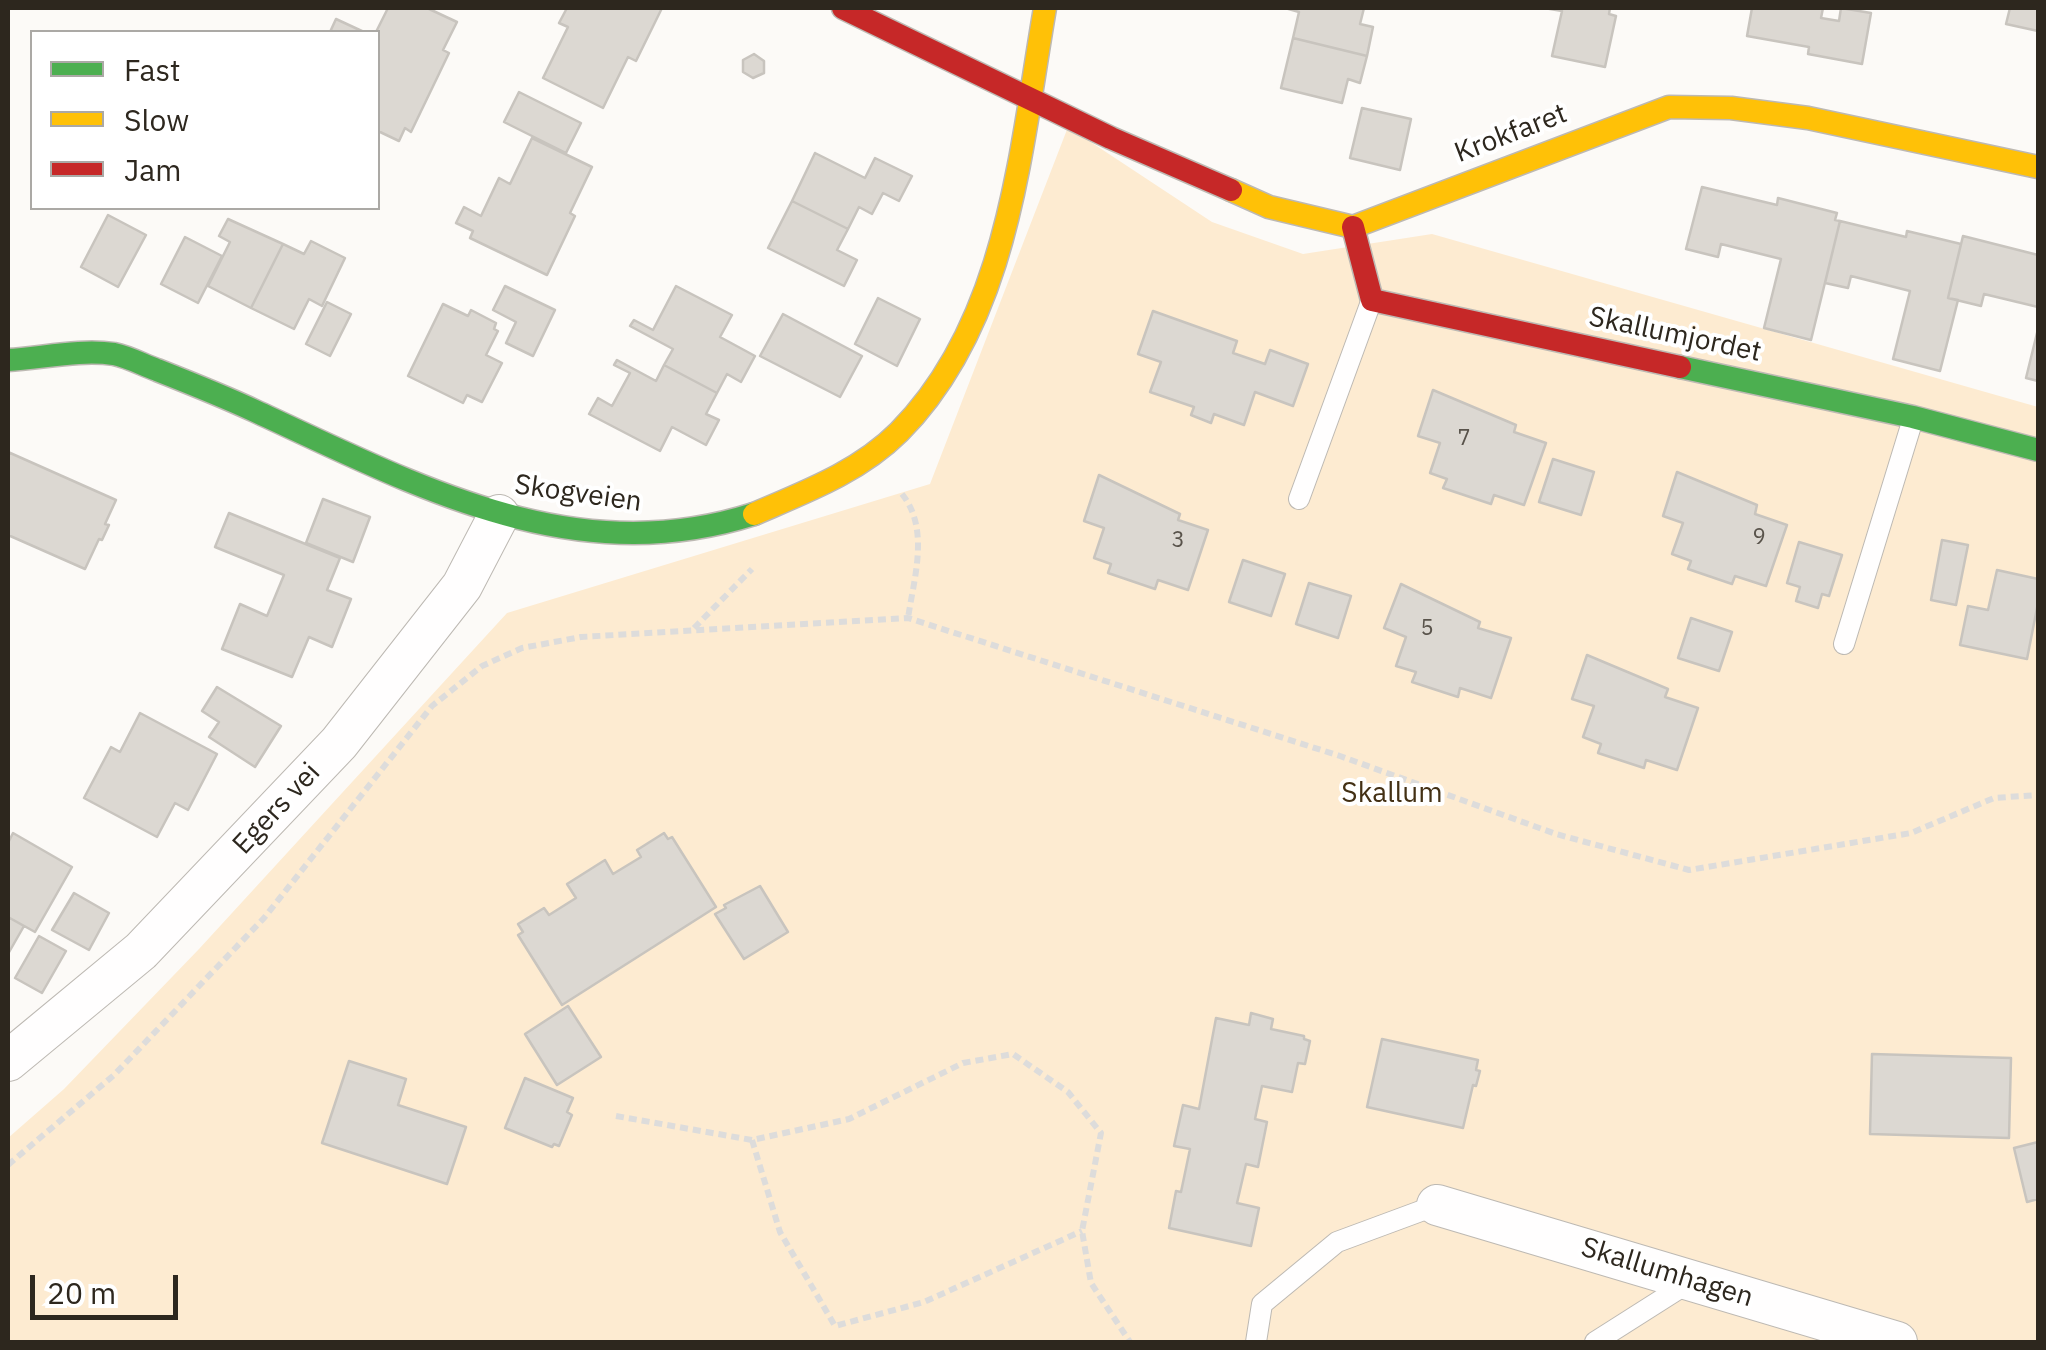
<!DOCTYPE html>
<html>
<head>
<meta charset="utf-8">
<style>
	body { margin:0 }
	#map { position:relative; width:2046px; height:1350px; overflow:hidden; background:#fcfaf7; font-family:"IBM Plex Sans",sans-serif }
	canvas { display:block }
	.frame { position:absolute; inset:0; border:10px solid #2d271e; pointer-events:none }
	.legend { position:absolute; left:30px; top:30px; width:350px; height:180px; box-sizing:border-box; background:#fff; border:2px solid #aba9a5; margin:0; padding:12px 18px; list-style:none; font-size:30px; color:#2d271e }
	.legend li { display:flex; align-items:center; gap:20px; height:50px }
	.legend b { width:50px; border:2px solid #aba9a5 }
	.scale { position:absolute; left:30px; top:1275px; width:148px; height:45px; box-sizing:border-box; border:5px solid #2d271e; border-top:0; padding-left:12px; font-size:30px; line-height:35px; white-space:nowrap; color:#2d271e; -webkit-text-stroke:8px #fff; paint-order:stroke }
</style>
</head>
<body>
<div id="map">
<canvas width="2046" height="1350"></canvas>
<div class="frame"></div>
<ul class="legend">
<li><b style="height:12px;background:#4caf50"></b>Fast</li>
<li><b style="height:12px;background:#ffc107"></b>Slow</li>
<li><b style="height:12px;background:#c62828"></b>Jam</li>
</ul>
<div class="scale">20 m</div>
</div>
<script>
const ctx = document.querySelector('canvas').getContext('2d');
ctx.lineJoin = 'round';
function fillPath(path, color) {
  ctx.fillStyle = color;
  ctx.fill(path, 'evenodd');
}
function strokePath(path, color, width, dash) {
  ctx.strokeStyle = color;
  ctx.lineWidth = width;
  ctx.lineCap = dash ? 'butt' : 'round';
  ctx.setLineDash(dash || []);
  ctx.stroke(path);
}
function label(font, color, halo, rows, align = 'center') {
  ctx.font = font + ' "IBM Plex Sans",sans-serif';
  ctx.lineWidth = 8;
  ctx.setLineDash([]);
  ctx.textBaseline = 'middle';
  ctx.strokeStyle = halo;
  ctx.fillStyle = color;
  for (const [text, x, y, turn = 0] of rows) {
    ctx.save();
    ctx.translate(x, y);
    ctx.rotate((+turn || 0) * Math.PI / 180);
    ctx.textAlign = isNaN(turn) ? turn : align;
    if (halo) ctx.strokeText(text, 0, 0);
    ctx.fillText(text, 0, 0);
    ctx.restore();
  }
}
const green = new Path2D(`
	M1068 127 1212 222 1303 254 1432 234 2038 407V1342H8V1138L64 1089 199 949 507 613 930 484Z`);
const building = new Path2D(`
	M388 8H427L457 22 443 50 449 53 411 132 405 128 399 141 378 131 376 32Z
	M567 8H662L636 61 628 57 603 108 543 78 568 27 559 23Z
	M1285 8H1364L1360 24 1373 27 1367 56 1293 38 1299 12Z
	M1544 8H1610L1609 14 1616 16 1605 67 1552 56 1562 11Z
	M1752 8H1823L1821 18 1839 21 1841 8 1871 13 1862 64 1808 54 1809 47 1747 36Z
	M2010 8H2038V31L2006 24Z
	M336 19 364 32H330Z
	M1293 38 1367 56 1360 83 1348 79 1342 103 1281 88Z
	M754 54 764 61V73L753 78 743 72V60Z
	M519 92 581 123 566 153 504 122Z
	M1362 108 1411 119 1400 170 1350 158Z
	M532 138 592 167 570 213 575 216 547 275 470 238 473 231 456 223 464 207 481 216 499 178 510 184Z
	M815 153 865 178 875 158 912 176 899 201 883 193 872 214 859 207 848 229 792 201Z
	M1702 187 1777 205 1778 198 1837 213 1835 220 1840 221 1811 340 1764 328 1781 259 1721 244 1718 257 1686 249Z
	M792 201 848 229 837 250 857 260 844 286 768 248Z
	M108 215 146 235 118 287 81 267Z
	M228 219 283 244 251 308 208 286 230 242 219 236Z
	M1840 221 1906 237 1907 231 1961 244 1948 298 1958 300 1940 371 1893 359 1910 291 1851 276 1848 288 1825 283Z
	M1963 236 2038 255V307L1984 294 1981 306 1948 298Z
	M185 237 222 256 198 303 161 284Z
	M311 241 345 258 322 306 309 299 294 329 251 308 283 244 304 254Z
	M505 286 555 310 533 356 506 343 516 322 493 310Z
	M676 286 732 315 720 337 755 356 741 382 727 374 717 393 664 365 673 349 630 326 634 320 653 330Z
	M878 298 920 319 897 366 855 344Z
	M327 302 351 314 330 356 306 344Z
	M443 304 468 316 471 310 496 323 494 329 498 331 486 355 502 363 482 402 467 395 463 403 408 376Z
	M1153 311 1237 341 1233 353 1265 364 1270 350 1308 364 1293 406 1255 392 1244 425 1214 414 1211 423 1191 415 1194 407 1150 392 1161 362 1138 354Z
	M783 314 862 356 840 397 760 356Z
	M2038 329V381L2026 378Z
	M617 360 656 381 664 365 717 393 706 414 719 420 706 445 672 427 660 451 589 414 598 398 612 406 630 373 614 365Z
	M1433 390 1516 425 1514 432 1546 443 1524 505 1494 495 1491 504 1443 488 1447 479 1430 473 1440 443 1418 436Z
	M8 452 116 500 105 524 109 525 102 540 99 539 85 569 8 535Z
	M1553 459 1594 472 1581 515 1539 502Z
	M1677 472 1757 505 1755 514 1787 525 1766 586 1735 576 1732 584 1688 569 1691 561 1672 554 1683 523 1663 516Z
	M1099 475 1180 514 1178 520 1208 530 1188 590 1158 580 1155 589 1108 573 1111 564 1094 558 1104 528 1084 521Z
	M323 499 370 517 353 562 306 543Z
	M229 513 340 558 327 590 351 599 332 647 309 637 292 677 222 649 240 604 267 616 284 575 215 547Z
	M1942 540 1968 545 1956 605 1931 600Z
	M1799 542 1842 555 1829 596 1822 594 1818 608 1796 601 1800 587 1787 583Z
	M1243 560 1285 574 1271 616 1229 602Z
	M1997 570 2038 579V603L2027 659 1960 645 1968 606 1988 610Z
	M1309 583 1351 596 1338 638 1296 624Z
	M1401 584 1480 622 1478 628 1511 638 1491 698 1460 688 1458 697 1412 682 1416 672 1396 666 1406 637 1384 628Z
	M1691 618 1732 632 1719 671 1678 658Z
	M1587 655 1668 689 1665 697 1698 708 1677 770 1646 760 1644 768 1598 753 1601 744 1583 737 1594 706 1572 699Z
	M217 687 281 726 255 767 209 737 219 722 202 711Z
	M140 713 217 754 188 810 175 803 157 837 84 798 111 747 120 752Z
	M13 833 72 867 35 932 8 917V843Z
	M664 833 668 839 672 837 716 907 562 1005 518 935 523 932 518 924 544 908 549 915 576 898 567 884 605 860 613 874 641 857 637 850Z
	M760 886 788 932 744 959 715 914 726 908 724 905Z
	M74 893 109 913 89 950 52 930Z
	M8 917 24 926 8 954Z
	M39 936 66 951 42 993 15 978Z
	M568 1006 601 1057 557 1085 525 1034Z
	M1251 1013 1273 1019 1271 1029 1304 1036V1039L1310 1041 1305 1064 1298 1063 1292 1092 1262 1086 1255 1119 1267 1122 1258 1167 1246 1164 1237 1203 1259 1208 1251 1246 1169 1228 1176 1191 1181 1192 1190 1149 1174 1146 1183 1105 1199 1109 1216 1018 1249 1025Z
	M1382 1039 1478 1060 1476 1070 1480 1071 1476 1086 1473 1085 1463 1128 1367 1107Z
	M1872 1054 2011 1058 2009 1138 1870 1134Z
	M349 1061 406 1079 398 1105 466 1127 447 1184 322 1143Z
	M525 1078 573 1098 567 1112 572 1115 559 1146 554 1144 552 1147 505 1128Z
	M2038 1142V1199L2027 1202 2014 1148Z`);
const path = new Path2D(`
	M902 494C930 529 914 578 908 618
	M694 628 752 569
	M616 1116 752 1140 849 1119 963 1063 1013 1054 1068 1092 1101 1133 1082 1231 1091 1283 1130 1342
	M752 1140 780 1232 835 1326 924 1302 1082 1231
	M8 1165 114 1075 264 918 432 706 482 666 522 648 581 637 908 618 1340 756 1556 834 1689 870 1911 833 1994 798 2038 795`);
const lane = new Path2D(`
	M1299 499 1371 302
	M1844 644 1913 419
	M1256 1342 1262 1304 1337 1242 1437 1205
	M1595 1342 1691 1281`);
const street = new Path2D(`
	M8 1061 141 951 339 743 462 586 499 515
	M1437 1205 1897 1342`);
const fast = new Path2D(`
	M8 360C42 358 80 349 114 354 129 357 143 365 157 370 190 383 223 396 255 411 416 485 573 572 754 514
	M1680 367 1913 417 2038 450`);
const slow = new Path2D(`
	M1231 190 1269 207 1353 227 1669 107 1731 108 1808 118 2038 167
	M754 514C805 492 859 472 899 432 1008 322 1020 153 1045 8`);
const jam = new Path2D(`
	M843 8 1111 138 1231 190
	M1353 227 1372 300 1680 367`);
const numberNames = [
	["7",1464,439],
	["9",1759,538],
	["3",1178,541],
	["5",1427,629]
];
const streetNames = [
	["Krokfaret",1511,134,-21],
	["Skallumjordet",1675,335,12],
	["Skogveien",578,494,8],
	["Egers vei",277,809,-47],
	["Skallumhagen",1667,1273,17]
];
const parkNames = [
	["Skallum",1392,794]
];
fillPath(green, '#fdebd1');
fillPath(building, '#dcd8d2');
strokePath(building, '#c8c4be', 2.5);
strokePath(lane, '#bdb9b3', 22);
strokePath(street, '#bdb9b3', 42);
strokePath(fast, '#bdb9b3', 25);
strokePath(slow, '#bdb9b3', 25);
strokePath(jam, '#bdb9b3', 25);
strokePath(path, '#dddcdb', 6, [8, 5]);
strokePath(lane, '#fffefe', 20);
strokePath(street, '#fffefe', 40);
strokePath(fast, '#4caf50', 22);
strokePath(slow, '#ffc107', 22);
strokePath(jam, '#c62828', 22);
label('22px', '#59534b', null, numberNames);
label('28px', '#2d271e', '#fff', streetNames);
label('28px', '#433014', '#fff', parkNames);
</script>
</body>
</html>
